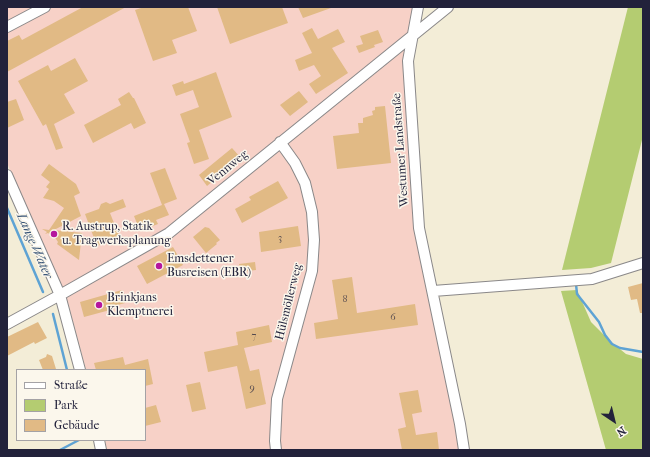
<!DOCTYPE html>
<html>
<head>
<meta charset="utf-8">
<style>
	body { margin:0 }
	#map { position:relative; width:650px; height:457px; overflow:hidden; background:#f3edd7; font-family:"IM FELL French Canon",serif }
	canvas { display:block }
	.frame { position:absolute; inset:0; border:8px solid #22223b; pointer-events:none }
	.legend { position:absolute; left:16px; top:369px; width:130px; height:72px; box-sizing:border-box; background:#fbf7ec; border:1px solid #a4a2a5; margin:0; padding:5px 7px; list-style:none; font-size:12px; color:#22223b }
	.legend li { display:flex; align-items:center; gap:8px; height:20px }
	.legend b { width:20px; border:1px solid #a4a2a5 }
	.north { position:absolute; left:594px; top:401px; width:40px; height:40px; -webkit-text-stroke:3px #fbf7ec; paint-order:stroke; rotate:145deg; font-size:11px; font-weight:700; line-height:16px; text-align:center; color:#22223b }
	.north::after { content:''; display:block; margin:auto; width:14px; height:18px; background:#22223b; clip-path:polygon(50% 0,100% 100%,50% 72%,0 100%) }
</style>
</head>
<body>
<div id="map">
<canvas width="650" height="457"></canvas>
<div class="frame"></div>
<ul class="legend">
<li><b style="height:5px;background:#fff"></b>Straße</li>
<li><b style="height:11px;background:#b4cc71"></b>Park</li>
<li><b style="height:11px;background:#e1ba85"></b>Gebäude</li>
</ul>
<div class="north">N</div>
</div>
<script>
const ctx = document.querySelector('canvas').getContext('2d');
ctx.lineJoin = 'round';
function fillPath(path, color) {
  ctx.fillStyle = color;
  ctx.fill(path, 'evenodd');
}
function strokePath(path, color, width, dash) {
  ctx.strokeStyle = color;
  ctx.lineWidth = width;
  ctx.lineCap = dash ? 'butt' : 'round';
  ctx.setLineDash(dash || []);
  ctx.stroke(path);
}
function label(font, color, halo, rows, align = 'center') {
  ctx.font = font + ' "IM FELL French Canon",serif';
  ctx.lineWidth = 3;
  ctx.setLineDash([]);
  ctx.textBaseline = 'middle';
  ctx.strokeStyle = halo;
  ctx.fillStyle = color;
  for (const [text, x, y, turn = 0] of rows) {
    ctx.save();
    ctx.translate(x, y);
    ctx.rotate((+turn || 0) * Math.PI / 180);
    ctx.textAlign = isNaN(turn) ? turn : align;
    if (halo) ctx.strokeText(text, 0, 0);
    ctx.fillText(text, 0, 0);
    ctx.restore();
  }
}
const built = new Path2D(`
	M7 7H415L404 63 413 199 460 450H107L105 440H145V370H86L68 303 7 163Z`);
const green = new Path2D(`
	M628 7H643V136L611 263 591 268 562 270Z
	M577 290 591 322 610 341 626 354 643 359V450H606L561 291Z`);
const stream = new Path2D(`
	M7 208 43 292
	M576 284 577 294 599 322 605 335 612 344 620 348 643 352
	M53 314 67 370
	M60 450 79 440`);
const building = new Path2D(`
	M83 7H126L7 72V41L19 35 22 40Z
	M144 7H188L197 31 172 40 177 53 153 61 135 10Z
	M217 7H282L288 23 230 44Z
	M298 7H331V8L303 18Z
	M312 28 318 39 338 29 345 42 332 48 348 73 316 94 309 84 321 76 314 65 299 71 295 60 312 53 302 33Z
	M378 30 383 42 374 45 375 47 359 53 356 46 363 44 360 36Z
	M75 58 88 81 64 94 75 113 54 124 63 148 56 150 46 124 43 126 18 81 48 65 51 71Z
	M216 72 232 117 199 130 209 159 194 164 187 143 190 142 180 114 199 107 193 90 176 96 172 85 183 81 184 84Z
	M299 91 308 102 290 116 280 105Z
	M129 92 133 98H134L146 123 134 129 131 123 93 143 84 125 121 105 118 99Z
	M16 99 24 120 7 128V102Z
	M385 106 391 163 337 169 333 136 359 133 358 123H363V118L373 115 372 111 375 110V107Z
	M232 148 241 158 207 186 199 175Z
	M49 164 76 184 80 193 74 196 81 216 54 230 82 233 79 260 57 244 58 242 56 239 48 233 45 234 47 232 42 229 49 230 64 208 54 201 43 198 49 189 46 187 50 182 41 175Z
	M165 168 177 199 164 204 169 215 156 220 158 224 140 231 134 216 162 205 150 173Z
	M278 181 288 198 242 223 235 209 251 200 249 197Z
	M123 199 126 207 110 213 120 238 97 246 85 214 99 209 101 204 106 202 110 204Z
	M298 226 301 246 261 252 259 232Z
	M205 227 209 228 220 240 216 243 217 244 206 253 193 237Z
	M173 247 183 265 147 284 137 266Z
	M255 262 256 270 240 272 239 264Z
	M352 277 357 313 415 304 418 325 316 339 314 323 338 319 332 280Z
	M643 283V313H640L637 299 631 300 628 287Z
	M122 290 125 303 110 307V310L84 317 80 302Z
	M38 322 47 338 35 344 34 342 7 356V337Z
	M269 325 272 342 244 348 250 371 259 369 266 404 246 409 237 366 208 372 204 352 238 345 236 332Z
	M47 354 52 356 56 369 43 370 39 360 46 357Z
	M123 357 125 365 148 359 153 384 145 386V370H96L94 363Z
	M200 382 206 409 192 412 186 385Z
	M418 390 422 412 412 414 416 435 437 432 439 450H402L398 429 406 427 399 393Z
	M156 405 161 422 145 426V408Z`);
const minor = new Path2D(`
	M418 7 408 61 419 228 460 424 464 450
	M7 27 45 7
	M7 175 60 295 80 370
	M433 291 592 279 643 263
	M7 324 60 295 169 233 448 7
	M99 440 101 450
	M276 450 275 441 277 399 312 271 314 240 312 212 305 183 295 163 280 142`);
const markers = [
	[54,234,4,"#b5179e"],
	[159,266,4,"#b5179e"],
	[99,305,4,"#b5179e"]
];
const numberNames = [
	["3",280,239],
	["8",345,300],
	["6",393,318],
	["7",254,337],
	["9",252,389]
];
const streetNames = [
	["Westumer Landstraße",401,150,-94],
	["Vennweg",228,168,-39],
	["Hülsmöllerweg",289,302,-76]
];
const poiNames = [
	["R. Austrup, Statik",62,227],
	["u. Tragwerksplanung",62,241],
	["Emsdettener",167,259],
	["Busreisen (EBR)",167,273],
	["Brinkjans",107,298],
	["Klemptnerei",107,312]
];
const waterNames = [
	["Lange Water",34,246,66]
];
fillPath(built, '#f7d1c7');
fillPath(green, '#b4cc71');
strokePath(stream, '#5ea3d4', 2.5);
fillPath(building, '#e1ba85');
strokePath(minor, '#8a8889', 12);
strokePath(minor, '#fff', 10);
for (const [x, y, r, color] of markers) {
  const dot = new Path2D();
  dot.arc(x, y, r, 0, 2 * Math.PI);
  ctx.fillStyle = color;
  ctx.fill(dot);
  strokePath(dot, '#fbf7ec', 1.5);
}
label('10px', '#52484e', null, numberNames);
label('12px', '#22223b', '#fbf7ec', streetNames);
label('12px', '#22223b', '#fbf7ec', poiNames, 'left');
label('italic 13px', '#3a5678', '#fbf7ec', waterNames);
</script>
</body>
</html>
